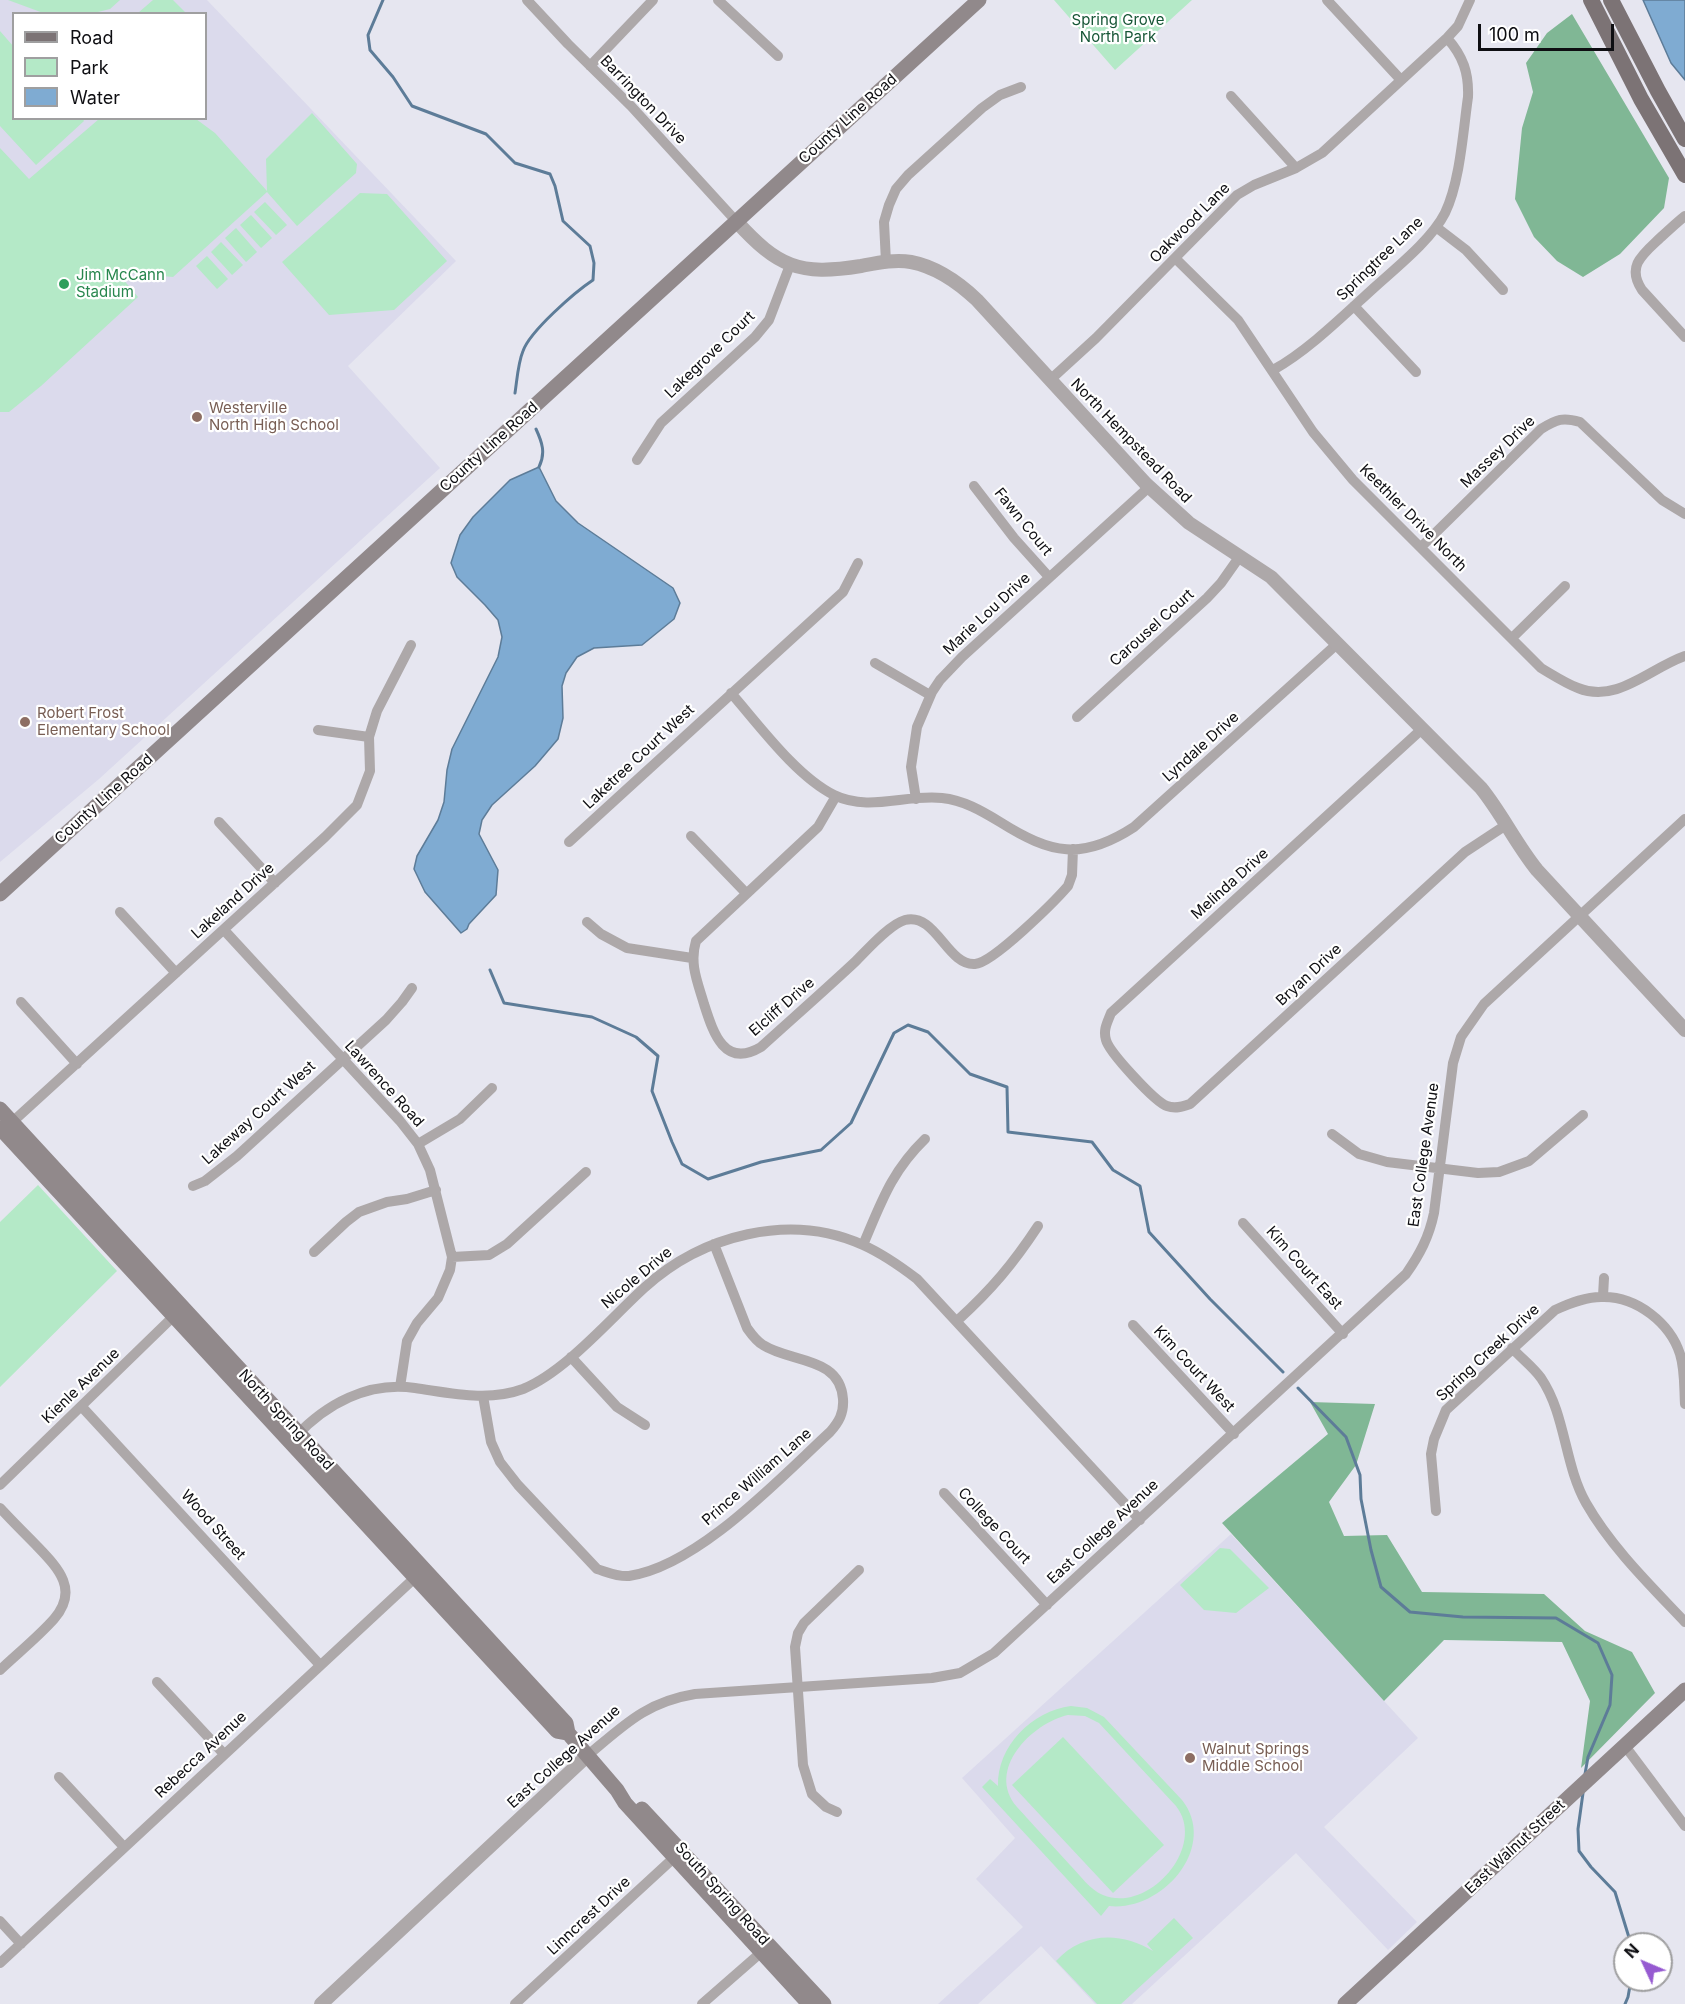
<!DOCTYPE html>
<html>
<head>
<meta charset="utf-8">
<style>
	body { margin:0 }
	#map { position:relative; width:1685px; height:2004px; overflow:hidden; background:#e6e6f0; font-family:Inter,sans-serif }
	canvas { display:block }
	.legend { position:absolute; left:12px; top:12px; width:195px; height:108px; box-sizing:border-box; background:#fff; border:2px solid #9f9fa0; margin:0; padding:8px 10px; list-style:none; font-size:18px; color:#0e0e12 }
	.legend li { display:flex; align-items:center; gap:12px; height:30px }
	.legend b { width:30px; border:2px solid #9f9fa0 }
	.north { position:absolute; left:1613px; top:1932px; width:60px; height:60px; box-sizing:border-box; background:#fff; border:2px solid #9f9fa0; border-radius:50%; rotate:314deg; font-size:16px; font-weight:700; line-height:24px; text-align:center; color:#0e0e12 }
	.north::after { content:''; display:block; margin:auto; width:21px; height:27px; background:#965ad1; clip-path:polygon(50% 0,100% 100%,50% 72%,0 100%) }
	.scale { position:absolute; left:1478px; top:24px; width:136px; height:27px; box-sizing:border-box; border:3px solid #0e0e12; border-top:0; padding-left:8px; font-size:18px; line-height:21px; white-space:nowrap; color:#0e0e12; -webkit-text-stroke:4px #fff; paint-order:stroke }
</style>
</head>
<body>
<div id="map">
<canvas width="1685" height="2004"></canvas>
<ul class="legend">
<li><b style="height:8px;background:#7c7375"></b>Road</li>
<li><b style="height:16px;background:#b4e9c7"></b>Park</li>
<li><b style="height:16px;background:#7fabd2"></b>Water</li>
</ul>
<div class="north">N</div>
<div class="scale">100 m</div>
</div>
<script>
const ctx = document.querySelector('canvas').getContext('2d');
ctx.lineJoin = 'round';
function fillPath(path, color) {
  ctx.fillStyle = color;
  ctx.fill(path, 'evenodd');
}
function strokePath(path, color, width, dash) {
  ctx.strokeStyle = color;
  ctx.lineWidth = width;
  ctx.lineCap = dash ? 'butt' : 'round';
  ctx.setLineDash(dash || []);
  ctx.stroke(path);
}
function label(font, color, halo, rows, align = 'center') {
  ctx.font = font + ' Inter,sans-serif';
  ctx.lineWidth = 4.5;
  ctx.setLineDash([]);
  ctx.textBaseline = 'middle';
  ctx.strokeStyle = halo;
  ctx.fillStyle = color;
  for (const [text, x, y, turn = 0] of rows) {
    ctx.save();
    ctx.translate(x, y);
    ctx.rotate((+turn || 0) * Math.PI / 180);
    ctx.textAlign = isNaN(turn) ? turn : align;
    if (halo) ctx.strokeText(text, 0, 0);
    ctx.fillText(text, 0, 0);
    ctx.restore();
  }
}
const built = new Path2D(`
	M0 0H207L456 261 348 366 440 468 99 779 0 862ZM14 14H206V118H14Z
	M1231 1534 1418 1738 1324 1827 1417 1922 1388 1950 1296 1853 1132 2004H1095L1041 1946 978 2004H938L1023 1927 976 1879 1015 1838 962 1778Z`);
const green = new Path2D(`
	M8 0H120L110 9 94 13 46 14Z
	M153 0H173L186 13H138Z
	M1054 0H1192L1115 70Z
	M0 31 13 46 14 118H82L84 121 36 165 0 126Z
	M312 113 357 164 356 173 297 226 267 192 173 277 117 272 138 297 41 386 9 412H0V148L29 179 99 119H196L215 133 267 191 266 159Z
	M360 193 387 194 447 261 394 310 329 315 282 262Z
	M265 202 287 225 276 235 254 212Z
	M251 215 272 238 261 248 240 225Z
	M236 228 257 252 246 262 225 238Z
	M221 242 243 265 232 275 211 252Z
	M207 256 228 279 217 289 196 266Z
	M38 1185 117 1271 0 1387V1222Z
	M1220 1548 1230 1549 1269 1588 1236 1613 1204 1610 1180 1585Z
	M1071 1706 1087 1708 1104 1717 1182 1800C1219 1847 1162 1912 1109 1906L1101 1916 982 1787 990 1779 998 1786C997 1746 1032 1711 1071 1706ZM1068 1715 1085 1716 1099 1723 1176 1806C1208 1847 1148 1914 1103 1895 1090 1890 1080 1875 1070 1865 1052 1845 1034 1826 1017 1807 985 1770 1032 1723 1068 1715Z
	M1063 1737 1164 1845 1113 1893 1012 1785Z
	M1174 1918 1193 1938 1121 2004H1097L1056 1961C1082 1932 1121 1931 1153 1951L1147 1944Z`);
const forest = new Path2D(`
	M1572 14 1669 178 1664 208 1620 254 1583 277 1557 261 1534 237 1515 199 1522 128 1533 92 1526 63 1547 33Z
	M1310 1402 1375 1404 1356 1465 1329 1502 1344 1536 1387 1535 1422 1592 1544 1594 1585 1631 1632 1652 1655 1693 1581 1768 1590 1701 1562 1642 1444 1640 1384 1701 1222 1523 1328 1434Z`);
const water = new Path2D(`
	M1643 0H1685V80L1671 63Z
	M539 467 556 501 578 523 673 588 680 603 674 619 642 645 594 648 577 657 566 673 562 686 563 718 558 739 535 766 492 805 482 820 479 834 498 870 496 895 469 924 467 929 461 933 425 892 414 869 417 856 438 820 444 802 447 770 452 749 498 657 502 637 498 620 485 605 457 577 451 563 460 535 473 517 510 480Z`);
const stream = new Path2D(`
	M383 0 368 35 370 50 393 77 412 106 486 134 515 163 550 174 555 186 563 221 590 246 594 263 593 280C575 292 530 331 523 351 518 363 517 380 515 393
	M536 429C542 442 546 453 539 467
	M490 970 504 1003 592 1017 636 1037 658 1056 652 1091 672 1142 682 1164 708 1179 761 1162 821 1150 851 1123 894 1033 908 1025 928 1032 970 1074 1007 1087 1008 1132 1092 1142 1113 1170 1140 1186 1149 1232 1210 1299 1283 1372
	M1298 1388 1346 1437 1360 1475 1361 1499 1371 1550 1381 1587 1410 1612 1463 1617 1556 1618 1598 1643 1612 1675 1610 1705 1588 1757 1585 1774
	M1583 1793 1578 1829 1579 1851 1591 1867 1615 1892 1631 1944
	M1625 2004 1628 1997 1631 1980`);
const minor = new Path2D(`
	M527 0 568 44 631 106 736 221
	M718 0 778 56
	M1327 0 1401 80
	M590 66 653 0
	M1231 96 1296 168
	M1685 216C1676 223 1668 231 1660 238 1643 254 1626 266 1642 290L1685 337
	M1436 227 1466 250 1503 290
	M1175 258 1238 320 1313 432 1353 480 1541 668C1553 675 1565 683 1578 688 1617 704 1650 668 1685 656
	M886 262 884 222 889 205 896 189 908 175 982 108 1000 95 1021 87
	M1354 306 1416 372
	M1273 370C1308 351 1346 313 1376 286 1397 267 1432 239 1445 213 1460 182 1463 132 1468 97 1469 73 1463 56 1447 38
	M1050 380 1096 338 1237 195 1254 185 1296 168 1322 153 1447 38 1458 26 1470 0
	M637 460 661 423 755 337 769 320 790 265
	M974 486 1014 538 1049 577
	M1421 547 1541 429C1557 419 1563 417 1580 422L1662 500 1685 514
	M1512 638 1565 586
	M875 663 930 695
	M731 693C759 725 796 776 834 795 869 812 905 794 942 798 963 800 982 811 1000 822 1051 854 1082 861 1134 827L1337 644
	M1077 717 1207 598 1221 583 1240 556
	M1422 729 1111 1013C1107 1023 1103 1030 1106 1040 1109 1052 1155 1102 1167 1106 1175 1109 1182 1107 1190 1104L1465 852 1506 825
	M318 730 369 737
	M836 796 818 827 696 941C689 964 698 983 704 1004 713 1032 724 1069 761 1047 793 1018 825 990 856 961 867 950 890 924 905 920 936 912 947 966 975 964 993 963 1055 901 1068 886L1072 875 1073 849
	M916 799 911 767 917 727 932 692 940 680 962 657 1149 487
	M219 822 275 883
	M691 836 746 893
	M569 842 843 592 858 563
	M120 912 176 973
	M587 922 601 934 627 948 692 958
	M224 930 400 1121 418 1144 430 1170 452 1257 450 1270 438 1298 417 1323 407 1341 400 1387
	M21 1002 77 1064
	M9 1125 325 837 357 805 370 771 369 737 377 711 411 645
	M1332 1134 1359 1154 1387 1162 1478 1173 1499 1172 1529 1161 1583 1115
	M418 1144 460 1119 492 1088
	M193 1186 205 1181 237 1156 386 1020 402 1002 412 988
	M1243 1223 1343 1334
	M863 1245C881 1203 891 1172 925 1139
	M314 1252 346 1222 359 1212 387 1202 407 1199 436 1190
	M452 1257 489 1255 507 1244 586 1172
	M1603 1296 1604 1278
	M958 1320C991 1290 1013 1264 1038 1226
	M1133 1325 1234 1434
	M1512 1348C1521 1358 1533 1367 1541 1378 1566 1415 1564 1464 1586 1503 1611 1547 1650 1585 1685 1622
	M571 1357 617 1407 645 1425
	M483 1396 491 1442 500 1462 518 1485 597 1569C607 1572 618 1577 629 1576 698 1566 779 1479 830 1432 839 1422 844 1413 843 1399 840 1356 791 1363 763 1345 756 1341 752 1335 747 1328L714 1244
	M82 1407 320 1665
	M295 1437C326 1404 368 1381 415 1388 451 1393 488 1402 523 1389 565 1372 610 1319 644 1288 702 1235 790 1212 863 1245 883 1254 900 1266 917 1279L1140 1520
	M0 1485 178 1312
	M944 1493 1047 1605
	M0 1508C12 1521 24 1533 36 1545 57 1567 80 1589 54 1619 38 1637 18 1653 0 1670
	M1436 1511 1431 1454 1434 1439 1446 1410 1555 1310C1570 1303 1587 1296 1604 1297 1637 1297 1670 1323 1680 1354 1685 1370 1684 1388 1685 1404
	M157 1682 224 1754
	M1625 1746 1685 1826
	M587 1756C624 1725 646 1702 695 1694L932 1678 960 1673 994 1653 1406 1274C1420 1254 1429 1237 1434 1213L1453 1063 1461 1037 1484 1004 1685 819
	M59 1777 124 1847
	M837 1812 826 1807 812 1794 803 1765 795 1647 798 1633 804 1623 859 1570
	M0 1921 21 1944
	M0 1963 420 1573
	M515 2004 678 1854
	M702 2004 765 1949`);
const tertiary = new Path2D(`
	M736 221C778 267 799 276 861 266 877 263 895 259 911 262 937 267 958 282 977 300L1146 484 1189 523 1271 577 1481 788C1502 814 1516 844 1537 870L1685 1030
	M321 2004 587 1756`);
const secondary = new Path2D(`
	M0 894 979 0
	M0 1109 566 1723 568 1733 617 1790 625 1803 809 2004
	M0 1128 557 1731 568 1733
	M642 1809 824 2004
	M1345 2004 1685 1690`);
const primary = new Path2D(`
	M1591 0 1641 99 1685 175
	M1611 0 1658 91 1685 139`);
const markers = [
	[64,284,6,"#2e9e5b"],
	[197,417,6,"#8d6e63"],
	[25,722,6,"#8d6e63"],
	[1190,1758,6,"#8d6e63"]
];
const parkNames = [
	["Spring Grove",1118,20],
	["North Park",1118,37]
];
const streetNames = [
	["Barrington Drive",643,100,46],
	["County Line Road",848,119,-42],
	["Oakwood Lane",1190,223,-45],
	["Springtree Lane",1380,259,-44],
	["Lakegrove Court",710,355,-44],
	["North Hempstead Road",1131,441,46],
	["County Line Road",489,447,-42],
	["Massey Drive",1498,452,-44],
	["Keethler Drive North",1413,518,45],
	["Fawn Court",1023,522,51],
	["Marie Lou Drive",987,614,-43],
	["Carousel Court",1152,628,-42],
	["Lyndale Drive",1201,747,-42],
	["Laketree Court West",639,757,-43],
	["County Line Road",104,799,-42],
	["Melinda Drive",1230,884,-42],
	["Lakeland Drive",233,901,-42],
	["Bryan Drive",1309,975,-43],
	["Elcliff Drive",782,1007,-41],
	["Lawrence Road",384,1084,48],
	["Lakeway Court West",259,1113,-42],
	["East College Avenue",1424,1155,-82],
	["Kim Court East",1304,1268,48],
	["Nicole Drive",637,1278,-40],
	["Spring Creek Drive",1488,1353,-43],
	["Kim Court West",1194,1369,47],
	["Kienle Avenue",81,1386,-44],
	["North Spring Road",286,1420,47],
	["Prince William Lane",757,1477,-41],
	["Wood Street",213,1525,48],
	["College Court",994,1526,47],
	["East College Avenue",1103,1532,-43],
	["Rebecca Avenue",201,1755,-43],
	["East College Avenue",564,1757,-42],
	["East Walnut Street",1515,1847,-43],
	["South Spring Road",722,1894,48],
	["Linncrest Drive",589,1916,-43]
];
const leisureNames = [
	["Jim McCann",76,275],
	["Stadium",76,292]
];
const educationNames = [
	["Westerville",209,408],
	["North High School",209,425],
	["Robert Frost",37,713],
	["Elementary School",37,730],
	["Walnut Springs",1202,1749],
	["Middle School",1202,1766]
];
fillPath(built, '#dbdaec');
fillPath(green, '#b4e9c7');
fillPath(forest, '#80b795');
fillPath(water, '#7fabd2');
strokePath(water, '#5d7c98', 1.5);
strokePath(stream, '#5d7c98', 3);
strokePath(minor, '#ada8a9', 10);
strokePath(tertiary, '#ada8a9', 14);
strokePath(secondary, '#91898b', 15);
strokePath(primary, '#7c7375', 16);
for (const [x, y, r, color] of markers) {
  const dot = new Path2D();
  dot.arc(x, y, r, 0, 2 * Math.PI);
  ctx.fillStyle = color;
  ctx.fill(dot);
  strokePath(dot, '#fff', 2);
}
label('15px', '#165636', '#fff', parkNames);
label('15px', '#0e0e12', '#fff', streetNames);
label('15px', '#27864d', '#fff', leisureNames, 'left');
label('15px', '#785e54', '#fff', educationNames, 'left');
</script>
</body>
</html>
